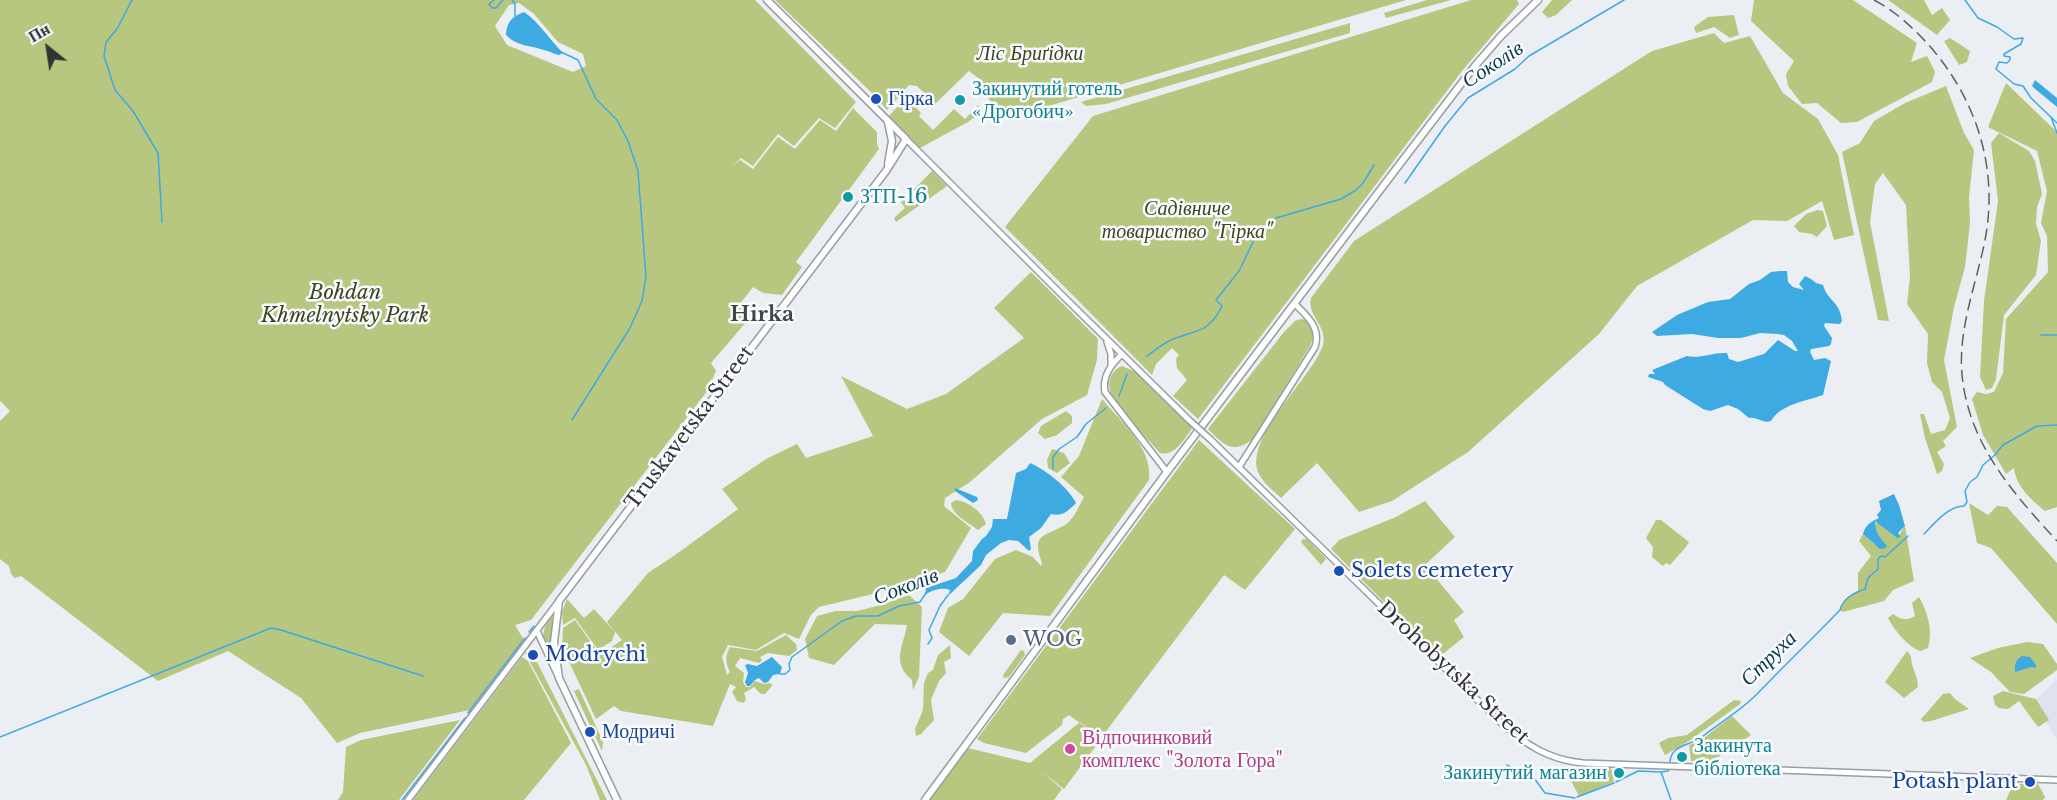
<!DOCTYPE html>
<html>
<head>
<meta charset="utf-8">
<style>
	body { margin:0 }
	#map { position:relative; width:2057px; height:800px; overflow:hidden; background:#ebeef3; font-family:"Libre Baskerville",serif }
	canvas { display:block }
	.north { position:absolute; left:18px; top:18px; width:60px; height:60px; -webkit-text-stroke:4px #f9fbfe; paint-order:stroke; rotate:330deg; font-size:16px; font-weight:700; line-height:24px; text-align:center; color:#323335 }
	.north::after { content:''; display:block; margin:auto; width:21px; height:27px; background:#323335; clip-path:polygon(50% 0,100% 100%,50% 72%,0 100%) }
</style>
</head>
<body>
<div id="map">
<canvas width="2057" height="800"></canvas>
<div class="north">Пн</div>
</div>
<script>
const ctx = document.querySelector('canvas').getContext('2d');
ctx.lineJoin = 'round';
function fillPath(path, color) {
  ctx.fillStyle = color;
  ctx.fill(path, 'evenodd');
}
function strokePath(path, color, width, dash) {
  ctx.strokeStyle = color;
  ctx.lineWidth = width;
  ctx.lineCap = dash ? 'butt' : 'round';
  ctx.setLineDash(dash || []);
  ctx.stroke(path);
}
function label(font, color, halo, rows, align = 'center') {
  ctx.font = font + ' "Libre Baskerville",serif';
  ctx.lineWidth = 5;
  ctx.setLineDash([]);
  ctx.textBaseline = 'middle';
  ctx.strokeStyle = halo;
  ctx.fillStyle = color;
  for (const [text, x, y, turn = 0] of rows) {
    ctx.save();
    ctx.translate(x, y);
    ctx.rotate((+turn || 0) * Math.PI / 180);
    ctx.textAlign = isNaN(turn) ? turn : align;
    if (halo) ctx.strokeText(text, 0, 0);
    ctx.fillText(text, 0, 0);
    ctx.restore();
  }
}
const built = new Path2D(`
	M2057 680V739L2046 722 2049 720 2036 699Z`);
const green = new Path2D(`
	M0 0H755L856 102 835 128 819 118 794 146 778 134 753 166 741 158 730 168 740 160 753 169 778 137 795 149 820 120 836 131 853 108 877 132V144L879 149 796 262 802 267 782 295 763 293 753 287 739 305 747 309V321L711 363 716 371 708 390 531 620 515 625 524 640 470 710 360 733 337 743 301 698 228 651 158 681 21 576 15 578 11 574 9 566 0 559V421L10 411 0 401ZM519 3 534 14 558 42 583 54 586 66 573 72 507 45 495 26 509 5Z
	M775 0H1406L1018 115 990 101 982 81 969 71 935 104 917 86 909 85 887 110 875 96Z
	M1427 0H1451L1386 18 1384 13Z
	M1471 0H1517L1519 4 1462 71 1198 419 1173 396 1187 380 1177 368 1176 359 1179 355 1172 348 1156 364 1152 375 1005 227 1093 116Z
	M1552 0H1572L1556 15 1548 18 1542 12Z
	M1754 0H1853L1917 43 1911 62 1927 56 1935 72 1932 82 1857 122 1841 123 1817 103 1802 104 1788 86 1786 74 1794 61 1751 21Z
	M1888 0H1924L1932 15 1942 8 1950 20 1937 35Z
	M1734 15 1739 35 1730 38 1714 27 1696 33 1694 27 1708 17Z
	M1350 23V33L1106 104 1086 106 1081 102Z
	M1714 33 1724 43 1750 36 1783 93 1818 119 1838 155 1854 235 1834 240 1822 201 1787 221 1753 220 1637 286 1599 334 1468 452 1392 501 1359 512 1317 463 1281 498C1274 491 1263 483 1259 474 1242 439 1313 377 1323 345 1328 326 1306 315 1311 298L1354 241 1652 51Z
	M1950 38 1970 51 1967 62 1959 65 1944 41Z
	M2006 83 2057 132V507L2045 511C2030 499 2016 486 2014 468L2006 474 1983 435 1972 399 1977 392 1986 394 1994 392 2003 373 2006 319 2048 272 2047 236 2041 223 2047 191 2037 151 1988 127Z
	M1946 86 1964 133 1974 150 1969 197 1970 223 1965 267 1954 307 1944 360 1957 427 1943 441 1946 446 1937 452 1944 464 1942 471 1937 474 1925 438 1920 414H1924L1931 434 1945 430 1950 418 1942 392 1932 382 1927 363 1928 334 1907 304 1910 277 1906 205 1883 173 1875 184 1870 222 1889 321 1878 320 1842 152 1860 143 1874 121 1905 103Z
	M906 97 921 113 919 116 933 130 954 109 965 119 978 105 979 108 975 117 968 122 920 148 889 116Z
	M1999 133 2029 151 2035 161 2042 194 2037 207 2036 224 2041 241 2036 275 2004 315 1996 379 1992 388 1986 390 1980 377 1984 301 1998 201 1991 143Z
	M932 171 947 186 896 222 894 218 905 208 901 202Z
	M1818 210 1823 211 1827 226 1817 237 1812 234 1799 232 1794 226 1806 214Z
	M1031 272 1098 339 1097 360 1087 395 1042 419 970 482 945 498 944 506 971 528 945 572 898 588 819 607 811 615 799 639 784 633 756 650 728 645 722 657 727 675 730 672C725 662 725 656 730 647L757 651 786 635 796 644 797 650 789 656 768 653 760 657 762 660 759 663 740 658 735 666 744 673 743 682 746 687H750L755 681 764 684 771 683 772 686 765 694H761L754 687 744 693 746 699 744 703 737 701 732 692 736 687 730 684 713 726 621 711 614 706 596 719 562 647 563 628 575 620 600 655 622 640 607 622 648 573 678 553 738 509 722 489 766 459 797 444 806 458 873 436 841 376 907 409 946 394 1024 338 994 308Z
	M1301 319 1306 320C1314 329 1315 335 1310 346L1253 439C1232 455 1224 445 1208 429L1284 332 1295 321Z
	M1122 366 1138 373 1193 427C1185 438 1175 457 1160 453 1146 437 1122 414 1113 398 1106 386 1109 371 1122 366Z
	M1102 399C1121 422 1153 448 1149 480L1050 616 1003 613 969 656 939 632 948 608 963 599 995 559 1016 550 1033 557 1041 566 1042 563C1031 533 1044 537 1065 525 1074 519 1079 506 1084 497L1061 477 1079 456Z
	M1066 411 1072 416V423L1057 435 1045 439 1038 433 1041 426Z
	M1199 440 1295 529 1245 590 1224 575 1101 738 1069 715 1063 719 1062 725 1026 753 984 743 977 739Z
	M1052 449 1064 453 1070 463 1057 473 1048 468 1047 460Z
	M956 500C969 502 982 511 986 524L978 530C969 523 952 515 951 503Z
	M1425 501 1455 537 1425 565 1464 612 1454 620 1464 637 1439 657 1331 549 1339 540 1396 517Z
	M1969 503 1988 515 1997 506 2007 507 2057 563V624L1991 548 1977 543Z
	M1656 520H1661L1689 542 1686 547 1670 565 1666 563 1663 566 1652 557 1653 547 1646 538Z
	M1876 521 1897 538 1905 526 1914 581 1893 590 1884 601 1843 612 1840 610C1842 600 1849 595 1858 591V573L1871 556 1859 541 1863 534 1874 544 1881 541 1875 526Z
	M1303 539H1307L1326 559 1321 565 1301 542Z
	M909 595 922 607 919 677 913 690 912 680C891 662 903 648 907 625L875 624 834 665 809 658 805 639 817 616 836 611H857L881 605Z
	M1919 597C1928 613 1933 630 1928 648L1920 651C1907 646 1895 631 1888 618L1893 614C1901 620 1906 621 1915 616L1912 603Z
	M567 599 584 618 594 609 615 632 612 641 598 650 575 618 563 625 562 612Z
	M552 617V650L550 654C542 640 540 629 552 617Z
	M2027 642 2043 644 2057 664V670L2024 694 2010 692 1991 672 1970 658 1998 648Z
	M950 645 951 658 944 662 946 673 939 681 931 700 934 720 921 734 916 736 915 729 923 710 924 683 928 673 933 670 938 655Z
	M1021 650 1024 651 1025 655 1009 677 1004 678 1003 675Z
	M1907 651 1911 656C1911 668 1918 675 1918 687L1904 698 1885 682Z
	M527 652 533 662H537L607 800H600L586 765 525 653Z
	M522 657 528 661 571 743 524 800H413Z
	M579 689 603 742 602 751 574 691Z
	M2003 691 2036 699 2049 720 2038 727 2019 701 2008 709 1999 708 1995 705 1993 696Z
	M1950 693 1955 699 1969 709 1931 721 1923 722 1921 719 1943 694Z
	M1734 700 1741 701 1740 704 1689 741 1665 755 1659 743 1668 738 1687 735Z
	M1732 716 1751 735 1721 754 1716 762 1691 761 1689 745 1700 741Z
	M460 720 399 800H338L343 792 346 747 361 740Z
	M1080 722 1101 739 1064 789 1042 772 1062 789 1054 800H929L968 748 1030 763Z
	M1579 768C1589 768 1598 770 1606 772V768H1611L1614 782 1579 796 1569 777 1570 774Z
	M2013 784H2038L2045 797 2043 800H2006Z`);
const water = new Path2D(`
	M524 12C539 22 550 40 563 53L559 55C554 54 549 51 544 50 530 45 518 47 506 35 507 21 512 17 524 12Z
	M2035 80 2057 98V107L2034 88 2032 86Z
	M1780 271H1787L1788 282 1793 287 1804 290 1799 284 1805 276 1811 279 1816 283 1823 285C1828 302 1840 301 1842 321L1840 324 1825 323 1824 326 1832 338 1831 344 1829 346 1811 349 1810 352 1814 360 1825 358 1831 361 1823 395C1806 401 1781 404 1771 421 1763 424 1757 416 1749 418L1738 409 1728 405 1710 411 1703 409 1665 385 1663 382 1648 377 1649 374H1655L1652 370 1687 356C1699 359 1713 352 1727 353L1729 359 1738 362 1764 354 1778 340 1795 351H1798L1792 341 1784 335 1778 334 1760 333 1741 338H1718L1692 334 1657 336 1652 332 1677 315 1708 302 1730 299 1749 284 1760 280 1771 272Z
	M1030 463C1046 470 1068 487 1076 503 1068 511 1063 517 1051 514L1041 528 1029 537 1031 549 1029 551 1018 541 1009 540 1001 543 986 555 981 565 948 596 950 590C943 587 931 590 925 595L926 588 956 578 972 561 973 551 982 539 986 536 992 527 993 519H1007L1016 473 1026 469Z
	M955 488 977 497 978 500 973 503 955 491Z
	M1894 494 1899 505 1905 526 1898 533 1901 537 1897 538 1875 521C1875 530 1880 540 1887 545L1886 548 1880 549 1863 534C1865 525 1872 521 1879 518L1877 515 1881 510 1879 501Z
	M2022 656 2030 657 2036 665V668L2031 667 2015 672C2014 666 2016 659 2022 656Z
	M772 657 782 667 780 674 773 675 768 682 764 683 759 678 755 680 750 686H747L745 682 748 673 745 665 748 664 757 666Z`);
const stream = new Path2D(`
	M132 0 117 29 106 42 104 56 115 90 133 111 158 153 162 222
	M494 0 489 4 492 8H496L503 0
	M512 0 515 4V16
	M1965 0 1978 18 1997 27 2014 39 2023 38 2021 44 2004 54V56L2010 57V60L2007 63 1999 62 1996 69 2014 84 2023 86 2031 98 2057 123
	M561 52 578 60 596 99 617 120 628 141 638 171 646 277 642 301 630 328 572 420
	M2051 117 2057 133
	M1405 183 1445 126 1468 98 1515 69 1529 56 1624 0
	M2041 335H2057
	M1147 356C1154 351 1160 346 1167 342 1192 329 1207 337 1222 306L1216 300 1239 271 1254 240 1276 218 1341 199 1356 190 1363 183 1374 165
	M1119 396 1127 374
	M1053 469V457L1059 449 1077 437 1086 424 1106 408
	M1924 534C1934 524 1948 506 1964 506L1967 502 1965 491 1970 482 1977 477 1983 465 1995 455 2003 445 2037 426 2057 425
	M529 632 534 626
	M928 644 932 638 929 630 940 606 948 595
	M780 674H785L790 670 789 664 792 657 842 621 856 616H878L899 606 920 602 926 593
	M468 713 525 638
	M0 737 271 628 281 630 423 676
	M1670 763C1670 744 1691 746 1703 736 1721 722 1743 709 1758 693 1785 665 1813 638 1840 610 1843 598 1854 593 1865 589L1868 578 1878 569V559L1881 556 1885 557 1908 536
	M1507 765 1512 768 1528 770 1545 793 1575 798
	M1670 768 1668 771 1661 772 1671 800
	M1616 782 1638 771 1661 772
	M1577 797 1614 783
	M402 800 465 718`);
const tertiary = new Path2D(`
	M906 139 1062 295 1189 420
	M1107 342 1111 354V365
	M1122 354C1111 365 1102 376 1105 392L1167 472
	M1211 440 1499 721C1525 744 1548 760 1583 763L2057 780
	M1239 467 1315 347C1321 328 1308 317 1295 304
	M537 631 558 676
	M408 800 559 601`);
const secondary = new Path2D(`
	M888 122 892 141 888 164
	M617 800 559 678 554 642 559 601 832 242 886 171 906 139 767 0
	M925 800 1167 472 1396 169 1474 67 1501 36 1538 0`);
const rail = new Path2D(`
	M1874 0C1895 11 1911 26 1927 43 1977 99 2000 170 1984 245 1974 292 1956 335 1963 383 1972 448 2015 495 2057 541`);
const tertiaryBridge = new Path2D(`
	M1189 420 1211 440`);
const markers = [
	[876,99,6,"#1a4fb4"],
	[960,100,6,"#0f9aa8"],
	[848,197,6,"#0f9aa8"],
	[1339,571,6,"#1a4fb4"],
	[1011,640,6,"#5c6f8a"],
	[533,655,6,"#1a4fb4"],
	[590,732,6,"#1a4fb4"],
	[1070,749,6,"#d1479c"],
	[1682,757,6,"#0f9aa8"],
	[1619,773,6,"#0f9aa8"],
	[2030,782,6,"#1a4fb4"]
];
const parkNames = [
	["Ліс Бриґідки",1030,54],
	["Садівниче",1187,209],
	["товариство \"Гірка\"",1187,232],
	["Bohdan",345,293],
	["Khmelnytsky Park",345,316]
];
const cultureNames = [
	["Закинутий готель",972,89],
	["«Дрогобич»",972,112],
	["ЗТП-16",860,197],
	["Закинута",1694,746],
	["бібліотека",1694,769],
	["Закинутий магазин",1607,773,"right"]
];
const transitNames = [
	["Гірка",888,99],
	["Solets cemetery",1351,571],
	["Modrychi",545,655],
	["Модричі",602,732],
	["Potash plant",2018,782,"right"]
];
const streetNames = [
	["Truskavetska Street",690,428,-53],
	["Drohobytska Street",1453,673,43]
];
const serviceNames = [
	["WOG",1023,640]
];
const hotelNames = [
	["Відпочинковий",1082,738],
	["комплекс \"Золота Гора\"",1082,761]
];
const waterNames = [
	["Соколів",1493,65,-33],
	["Соколів",906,587,-21],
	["Струха",1769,659,-44]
];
const neighbourhoodNames = [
	["Hirka",762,315]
];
fillPath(built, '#dee3ef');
fillPath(green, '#b7c77f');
fillPath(water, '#3daae2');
strokePath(stream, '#3daae2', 1.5);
strokePath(tertiary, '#9a9da2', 8);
strokePath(secondary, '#9a9da2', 9);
strokePath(tertiary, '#fff', 5);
strokePath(secondary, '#fff', 6);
strokePath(rail, '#5f6063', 1.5, [12, 6]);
strokePath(tertiaryBridge, '#9a9da2', 8, []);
strokePath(tertiaryBridge, '#fff', 5);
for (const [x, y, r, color] of markers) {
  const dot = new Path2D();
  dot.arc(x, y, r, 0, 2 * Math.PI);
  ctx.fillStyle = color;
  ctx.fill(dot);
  strokePath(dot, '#f9fbfe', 2);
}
label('italic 20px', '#3e451d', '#f9fbfe', parkNames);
label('20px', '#0d838f', '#f9fbfe', cultureNames, 'left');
label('20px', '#164399', '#f9fbfe', transitNames, 'left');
label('20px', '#323335', '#f9fbfe', streetNames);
label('20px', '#4e5e75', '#f9fbfe', serviceNames, 'left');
label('20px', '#b23c85', '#f9fbfe', hotelNames, 'left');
label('italic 21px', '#05364c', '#f9fbfe', waterNames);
label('bold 21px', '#414448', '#f9fbfe', neighbourhoodNames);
</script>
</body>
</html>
